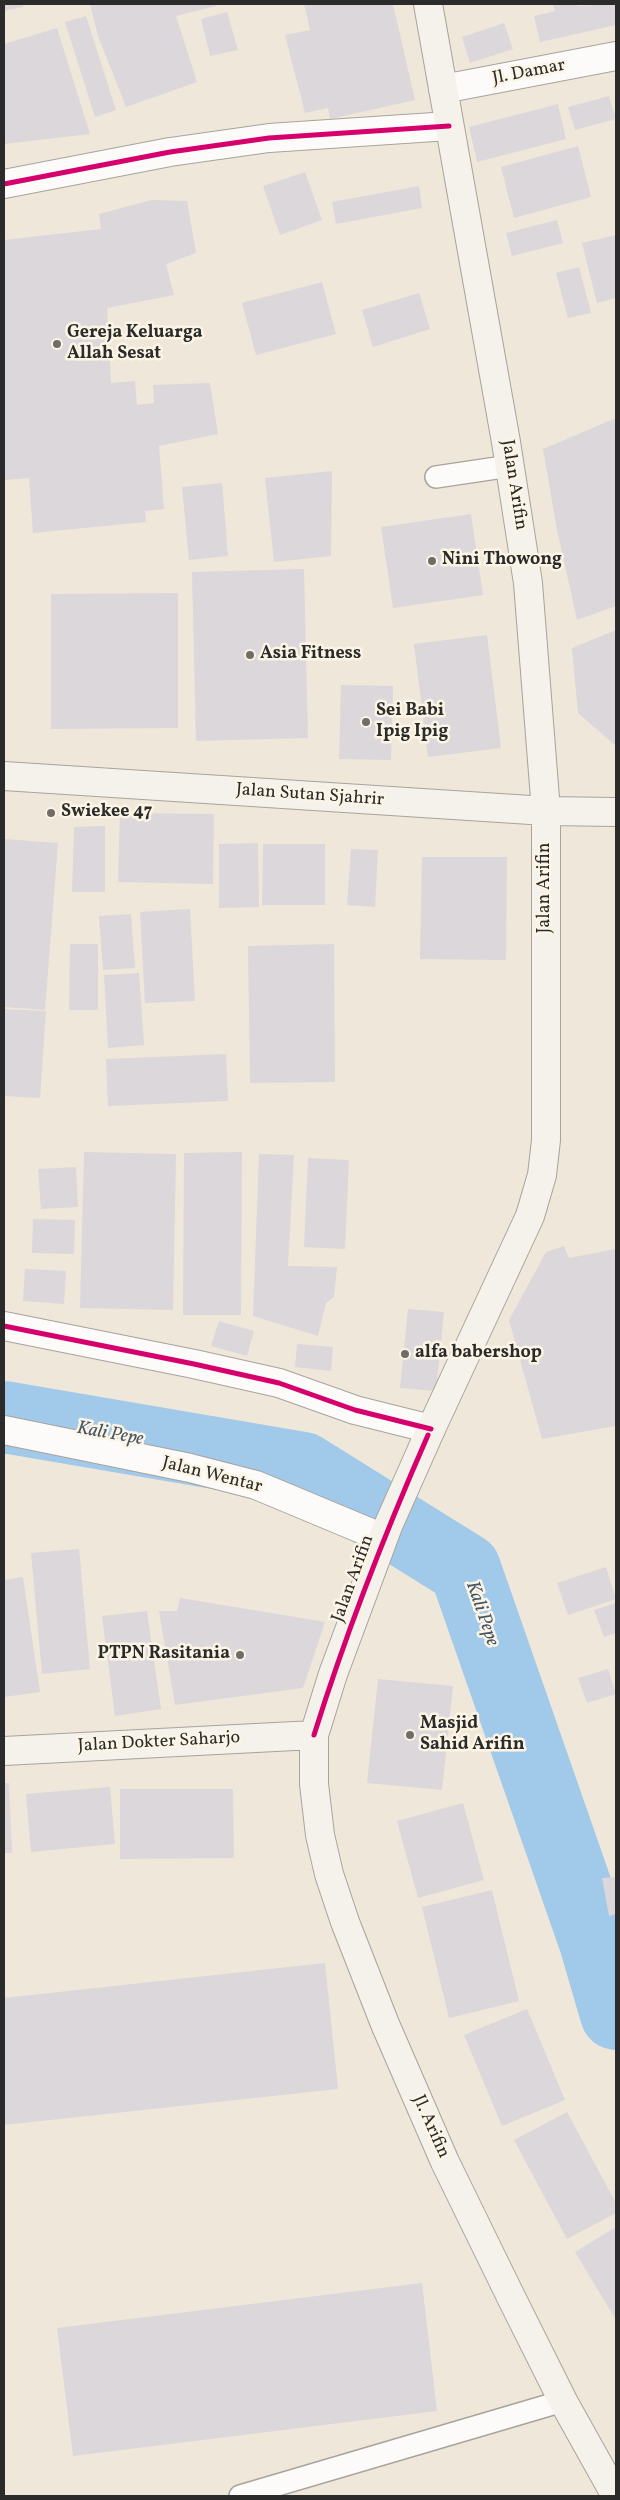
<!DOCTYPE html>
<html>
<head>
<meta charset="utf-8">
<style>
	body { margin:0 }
	#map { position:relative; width:620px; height:2500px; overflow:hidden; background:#efe7d9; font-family:Vollkorn,serif }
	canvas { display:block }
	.frame { position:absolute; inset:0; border:5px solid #2b2b2b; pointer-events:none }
</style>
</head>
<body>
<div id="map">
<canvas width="620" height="2500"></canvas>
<div class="frame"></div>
</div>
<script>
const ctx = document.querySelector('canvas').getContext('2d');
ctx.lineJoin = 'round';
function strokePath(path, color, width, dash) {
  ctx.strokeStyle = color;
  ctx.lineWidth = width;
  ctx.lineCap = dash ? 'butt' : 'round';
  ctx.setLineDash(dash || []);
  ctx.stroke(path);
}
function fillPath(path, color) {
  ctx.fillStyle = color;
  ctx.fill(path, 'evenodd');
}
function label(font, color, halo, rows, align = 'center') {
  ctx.font = font + ' Vollkorn,serif';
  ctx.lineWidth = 5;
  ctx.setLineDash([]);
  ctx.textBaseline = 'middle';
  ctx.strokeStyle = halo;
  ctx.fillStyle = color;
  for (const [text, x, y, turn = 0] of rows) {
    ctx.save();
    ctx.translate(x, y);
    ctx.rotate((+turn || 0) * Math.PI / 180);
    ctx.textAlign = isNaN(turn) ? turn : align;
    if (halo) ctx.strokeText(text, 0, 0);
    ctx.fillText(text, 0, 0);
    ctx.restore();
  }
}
const river = new Path2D(`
	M4 1417 303 1468 465 1569 595 1942 616 2014`);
const building = new Path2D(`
	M4 4H23V7L4 11Z
	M90 4H215L216 6 176 16 197 82 126 107 98 36Z
	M304 4H393L415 100 330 119 328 108 305 113 285 35 310 30Z
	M553 4H577L578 6 616 4V25L540 42 534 16 555 11Z
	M227 12 238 50 210 56 201 19Z
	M86 16 116 110 95 117 65 22Z
	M504 23 513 49 470 63 462 37Z
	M57 28 90 134 4 144V44Z
	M609 96 616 119 575 130 568 107Z
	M558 104 566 139 477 162 469 127Z
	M578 146 591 197 514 218 501 167Z
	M305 172 322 220 280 235 263 186Z
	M419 186 422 208 336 224 332 202Z
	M151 200 187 201 196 253 166 264 174 295 107 308 111 383 135 381 137 405 154 403 153 385 210 383 218 434 159 446 164 509 145 511 146 522 33 533 29 478 4 480V240L101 229 99 214Z
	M557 220 563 243 512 256 506 233Z
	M616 235V298L597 303 582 243Z
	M579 267 591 313 568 318 556 273Z
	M322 282 336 334 256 355 242 303Z
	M419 293 430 329 373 347 362 310Z
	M616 418V606L577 620 557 530 543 449Z
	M332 471 331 556 274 562 265 478Z
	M222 483 228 556 189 560 182 487Z
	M471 514 483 595 393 608 381 527Z
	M304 569 308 738 196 741 192 572Z
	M178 593V728L51 729V594Z
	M616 630V746L578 713 572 648Z
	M487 635 501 748 428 757 414 644Z
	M341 685 393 686 391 760 339 759Z
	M120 813 214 814 213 884 118 882Z
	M105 826V892H72L74 827Z
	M4 839 58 843 45 1010 4 1007Z
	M258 843 259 907 219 908V844Z
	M263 844H325V905H262Z
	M351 849 378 850 375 907 347 905Z
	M422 857H507L506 960 420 959Z
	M190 909 195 1001 145 1003 140 912Z
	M131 914 135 968 103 970 99 916Z
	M70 944H98V1010H69Z
	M334 944 335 1082 250 1083 248 946Z
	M139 973 144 1045 108 1048 104 975Z
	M4 1009 46 1011 40 1098 4 1096Z
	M226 1054 228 1101 108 1106 106 1059Z
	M84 1152 176 1154 173 1310 80 1308Z
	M242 1152 241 1315H183L184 1153Z
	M259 1154 294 1155 288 1266 337 1267 334 1297 326 1303 318 1336 253 1316Z
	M308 1158 349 1160 345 1249 304 1247Z
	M76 1167 78 1207 41 1209 38 1169Z
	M33 1219 75 1220 74 1254 32 1253Z
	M564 1246 569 1258 615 1249 616 1251V1426L542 1439 509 1320 546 1252Z
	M25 1269 66 1271 64 1304 23 1301Z
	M408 1309 444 1312 436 1391 400 1388Z
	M219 1321 254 1331 247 1356 211 1346Z
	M297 1344 333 1347 331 1371 295 1367Z
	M79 1549 90 1669 42 1674 31 1553Z
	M606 1567 616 1599 568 1615 557 1583Z
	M23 1577 40 1692 4 1697V1580Z
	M180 1598 325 1622 303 1688 175 1705 159 1611H177Z
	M616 1603V1633L604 1637 594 1610Z
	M147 1611 161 1709 115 1716 102 1616Z
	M608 1669 616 1694 587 1703 578 1678Z
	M378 1679 453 1686 442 1790 367 1783Z
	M4 1783H9L12 1853H4Z
	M110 1787 115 1844 31 1852 26 1794Z
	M120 1789H233L234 1858 120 1859Z
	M463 1803 484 1880 418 1898 397 1821Z
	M616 1877V1914L609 1916 602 1878Z
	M492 1890 519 2001 449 2018 422 1907Z
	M325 1963 338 2089 4 2125V1998Z
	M527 2009 565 2100 502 2126 464 2035Z
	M567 2112 616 2203V2213L567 2239 514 2140Z
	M616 2227V2320L575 2252Z
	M422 2283 437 2411 73 2456 57 2328Z`);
const lane = new Path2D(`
	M436 477 510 466
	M240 2496 563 2401`);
const street = new Path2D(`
	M443 89 616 56
	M4 184 170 152 269 138 449 126
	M4 1326 194 1364 279 1383 355 1410 431 1429
	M4 1430 190 1468 256 1485 383 1538`);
const secondary = new Path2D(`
	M428 4 506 442 528 583 546 811V1140L542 1175 530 1216 431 1429 388 1526 333 1674 314 1735V1784L320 1835 329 1874 345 1922 385 2024 445 2162 512 2299 563 2401 616 2496
	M4 776 546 811 616 812
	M4 1751 314 1735`);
const cycleway = new Path2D(`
	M4 184 170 152 269 138 449 126
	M4 1326 194 1364 279 1383 355 1410 431 1429
	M314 1735C346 1633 385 1533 428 1435`);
const markers = [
	[57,344,5,"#706d68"],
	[432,561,5,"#706d68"],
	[250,655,5,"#706d68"],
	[366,722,5,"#706d68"],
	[51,813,5,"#706d68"],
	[405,1354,5,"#706d68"],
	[240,1655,5,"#706d68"],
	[410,1735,5,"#706d68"]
];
const streetNames = [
	["Jl. Damar",529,73,-11],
	["Jalan Arifin",513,485,81],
	["Jalan Sutan Sjahrir",310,796,4],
	["Jalan Arifin",546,888,-90],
	["Jalan Wentar",212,1476,14],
	["Jalan Arifin",354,1579,-70],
	["Jalan Dokter Saharjo",159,1743,-3],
	["Jl. Arifin",430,2127,66]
];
const poiNames = [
	["Gereja Keluarga",67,334],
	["Allah Sesat",67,355],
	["Nini Thowong",442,561],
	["Asia Fitness",260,655],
	["Sei Babi",376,712],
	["Ipig Ipig",376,733],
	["Swiekee 47",61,813],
	["alfa babershop",415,1354],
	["PTPN Rasitania",230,1655,"right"],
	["Masjid",420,1725],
	["Sahid Arifin",420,1746]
];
const waterNames = [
	["Kali Pepe",110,1435,10],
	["Kali Pepe",481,1614,71]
];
strokePath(river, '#a0c9ea', 72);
fillPath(building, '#dcd7da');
strokePath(lane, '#a8a39b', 24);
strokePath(street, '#a8a39b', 30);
strokePath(secondary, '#a8a39b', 30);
strokePath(lane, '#fdfbf9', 21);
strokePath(street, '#fdfbf9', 28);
strokePath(secondary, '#f5f1eb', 28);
strokePath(cycleway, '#d6006c', 5);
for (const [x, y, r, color] of markers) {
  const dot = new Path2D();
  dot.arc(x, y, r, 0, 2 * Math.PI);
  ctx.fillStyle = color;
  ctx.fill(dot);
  strokePath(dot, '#fcf5e5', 2);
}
label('18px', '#2b2b2b', '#fcf5e5', streetNames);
label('bold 18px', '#2b2b2b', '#fcf5e5', poiNames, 'left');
label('italic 19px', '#445666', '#fcf5e5', waterNames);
</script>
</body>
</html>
